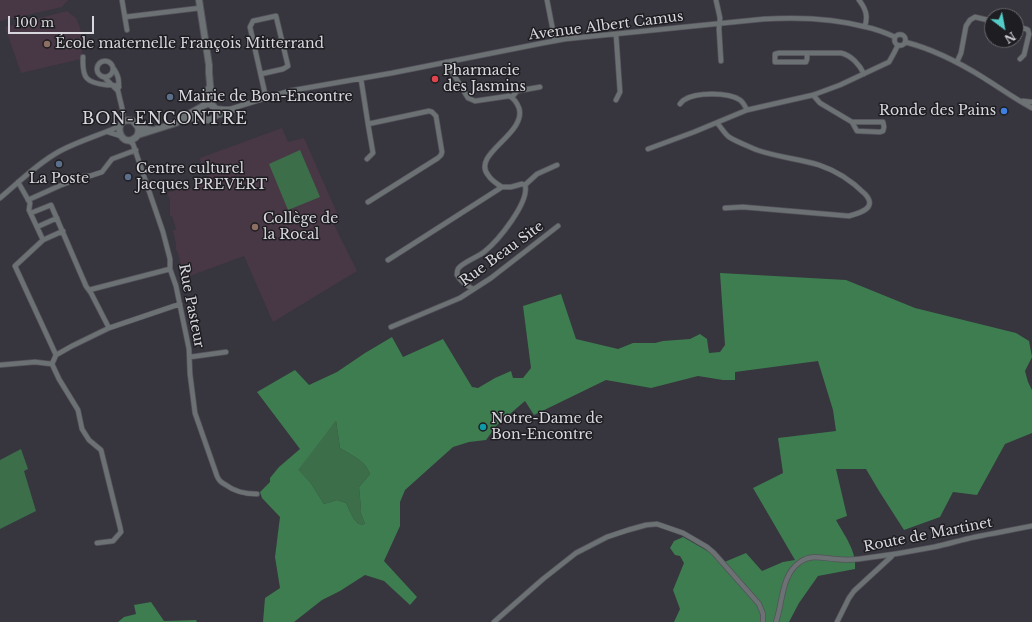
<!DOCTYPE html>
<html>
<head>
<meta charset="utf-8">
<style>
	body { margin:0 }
	#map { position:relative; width:1032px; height:622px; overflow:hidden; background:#37353e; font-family:"Libre Baskerville",serif }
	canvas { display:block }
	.north { position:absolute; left:984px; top:8px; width:40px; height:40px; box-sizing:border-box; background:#1e1d21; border:1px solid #68676c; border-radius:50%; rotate:148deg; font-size:11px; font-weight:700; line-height:16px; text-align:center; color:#d8d7dd }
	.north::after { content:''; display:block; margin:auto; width:14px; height:18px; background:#54cdc8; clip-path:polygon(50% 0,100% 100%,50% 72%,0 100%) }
	.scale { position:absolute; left:8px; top:16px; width:86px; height:18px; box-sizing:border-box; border:2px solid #d8d7dd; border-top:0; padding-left:5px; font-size:12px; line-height:14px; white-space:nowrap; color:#d8d7dd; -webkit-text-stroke:3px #1e1d21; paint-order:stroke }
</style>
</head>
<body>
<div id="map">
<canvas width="1032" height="622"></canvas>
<div class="north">N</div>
<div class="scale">100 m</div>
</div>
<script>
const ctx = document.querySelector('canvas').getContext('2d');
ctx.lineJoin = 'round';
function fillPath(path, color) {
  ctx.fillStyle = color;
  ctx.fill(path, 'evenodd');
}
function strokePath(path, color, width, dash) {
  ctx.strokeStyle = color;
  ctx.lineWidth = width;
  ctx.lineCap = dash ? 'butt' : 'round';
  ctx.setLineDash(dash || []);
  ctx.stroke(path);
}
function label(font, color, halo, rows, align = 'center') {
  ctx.font = font + ' "Libre Baskerville",serif';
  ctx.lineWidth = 3;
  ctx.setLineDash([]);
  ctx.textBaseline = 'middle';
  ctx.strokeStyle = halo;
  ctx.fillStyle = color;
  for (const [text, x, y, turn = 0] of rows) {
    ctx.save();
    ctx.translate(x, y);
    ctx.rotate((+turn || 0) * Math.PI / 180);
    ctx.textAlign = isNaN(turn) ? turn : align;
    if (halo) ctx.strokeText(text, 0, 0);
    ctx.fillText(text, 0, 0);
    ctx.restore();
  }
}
const industrial = new Path2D(`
	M0 0H68L62 7 0 21Z
	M67 11 76 18 80 28 82 39V50L81 59 21 73 5 27Z
	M282 128 288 142 304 138 340 220 334 225 357 271 273 322 244 256 184 278 178 253 176 250V244L173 231 176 229 172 216H170V199L167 193 185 187 186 190 209 182 206 174 209 171 206 163H201L200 158Z`);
const green = new Path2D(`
	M300 150 320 197 288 210 269 164Z
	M336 421 340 448C351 455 366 461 370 474L359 487 361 509 360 511 365 524C363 524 361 525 359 524 353 520 349 509 346 503L337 500 324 504 310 482 297 470Z
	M21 449 28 469 24 471 36 511 0 529V460Z`);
const forest = new Path2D(`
	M720 273 846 280 915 308 1016 333 1029 341 1032 357 1025 371 1028 382 1032 390V433L1005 444 977 495 953 492 940 517 904 530 879 491 866 469H836L847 516 836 520C844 535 857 551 855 569L818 576 799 603 789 622H674L680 609 673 590 684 563 680 556 675 555 670 548 674 541 683 537 711 553 722 563 746 553 762 571 783 562 795 560 753 488 783 473 778 438 836 431 833 410 818 361 735 372V380H723L698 376 651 388 606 380 534 415 525 401 497 425 486 440 469 442 453 447 405 490 400 502V526L384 561 417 597 410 605 384 581 365 575 340 591 322 600 294 622H263L265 598 280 588 275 557 280 517 262 498 260 492 270 482V478L279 467 300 449 257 392 295 370 309 385 337 372 365 353 392 337 403 357 443 339 472 387 478 388 495 378 511 371 513 378H523L531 368 523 306 561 294 576 339 618 349 633 343H655L663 341 690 339 700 334 707 339 709 353 720 352 725 345ZM336 421 340 448C351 455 366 461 370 474L359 487 361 509 360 511 365 524C363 524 361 525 359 524 353 520 349 509 346 503L337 500 324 504 310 482 298 470Z
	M151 602 164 621 196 620 197 622H118L124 617 136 614 134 605Z`);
const minor = new Path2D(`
	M122 0 127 30
	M547 0 555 41
	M716 0 720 18 719 29 721 61
	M859 0C866 9 868 16 865 26
	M125 17 200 8
	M1016 26 1026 29 1028 30 1029 34 1024 55 1020 59
	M894.5 40a5.5 5.5 0 1 1 11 0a5.5 5.5 0 1 1-11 0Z
	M905 42C933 49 960 63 984 78 1000 88 1015 99 1032 108
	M807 53V59L806 62H775V54L779 53H841C851 55 860 65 864 74
	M83 57C82 78 86 83 107 85 112 85 114 84 119 87
	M97 69a8 8 0 1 1 16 0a8 8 0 1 1-16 0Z
	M446 62 468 98 475 101 509 96C514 98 517 103 519 108 527 134 471 154 488 175 491 180 497 184 502 187
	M957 62 961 53 966 26 970 20 975 17 992 21
	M114 69C118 75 120 82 118 89
	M261 74 283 69 288 66 276 16 253 21 250 27 266 98
	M105 78 118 91 123 112 122 123
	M361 79 368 124 429 111 432 112 436 116 442 152 441 155 438 158 368 202
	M813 95 820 103 852 122H883L884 127 883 131 880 132 857 131 852 122
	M512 97 517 91 540 87
	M616 100 620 92 616 34
	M1023 101 1032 102
	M680 104C681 103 682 101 684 100 696 92 728 92 740 100 743 102 745 106 747 110
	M214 108 224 109H230L289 91 392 73 543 43 565 39 764 19C798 17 833 18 866 27 876 29 886 33 895 37
	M214 117 235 110
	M717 123C721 127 724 133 729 137 737 142 748 146 757 150 777 157 799 159 819 165 837 171 852 181 865 194 878 208 860 213 849 216L743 207 725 208
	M108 132 121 136
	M128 140 133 144 163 232 170 259V269L176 286 189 349 190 374 195 413 217 476C219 481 221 482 226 485 235 492 245 494 257 494
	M648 149 694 132 747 110 813 95 840 85 889 62 894 53 898 45
	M367 159 373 153 368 124
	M18 182 30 203 29 210 43 240 15 266 56 355
	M525 185 537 174 557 165
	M0 198C19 182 38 163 60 151 79 141 100 135 120 126
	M28 200 59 186 85 176H90L102 172 112 159 136 150
	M31 213 51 205 86 286 91 293 109 328
	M37 227 57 218
	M43 240 63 231
	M388 260 502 187H511L522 184 525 185C530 202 498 241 484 252 478 257 461 263 458 269 457 271 457 273 457 275 461 282 466 285 473 289
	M89 290 170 269
	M391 327 460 298 491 278 558 226
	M190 357 226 352
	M52 364 59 379 78 410 82 429 89 440 101 450 120 527 121 532 113 541 97 543
	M52 364 56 355 72 346 109 328 180 304
	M0 365 35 362 52 364
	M494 622 543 579 576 553 607 537 628 530 646 525 657 524 683 533 707 547 714 553 759 604 763 614V622
	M776 622C783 602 781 575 800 562 811 554 823 558 835 559 843 560 851 560 859 559 884 556 909 552 934 547 948 544 961 540 975 537 994 533 1013 530 1032 526
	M837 622 849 598 854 591 892 556`);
const tertiary = new Path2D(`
	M199 0 209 65V73L212 106
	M200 112a8 8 0 1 1 16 0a8 8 0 1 1-16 0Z
	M205 105 209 88
	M181 119 202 117
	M138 127C139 131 139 135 135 138 119 150 111 115 133 121L138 127 151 130
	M138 135 176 123 185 116 203 106`);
const markers = [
	[47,44,4,"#8d6e63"],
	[435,79,4,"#e0444e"],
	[170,97,4,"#5c6f8a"],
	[1004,111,4,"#3f7fe0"],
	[59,164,4,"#5c6f8a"],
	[128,177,4,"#5c6f8a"],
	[255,227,4,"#8d6e63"],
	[483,427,4,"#0f9aa8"]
];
const streetNames = [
	["Avenue Albert Camus",606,26,-7],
	["Rue Beau Site",502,254,-36],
	["Rue Pasteur",191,306,79],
	["Route de Martinet",928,535,-11]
];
const poiNames = [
	["École maternelle François Mitterrand",55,44],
	["Pharmacie",443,71],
	["des Jasmins",443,87],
	["Mairie de Bon-Encontre",178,97],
	["Ronde des Pains",996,111,"right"],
	["Centre culturel",136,169],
	["Jacques PREVERT",136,185],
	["La Poste",59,179,"center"],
	["Collège de",263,219],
	["la Rocal",263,235],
	["Notre-Dame de",491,419],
	["Bon-Encontre",491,435]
];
const quarterNames = [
	["BON-ENCONTRE",165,119]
];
fillPath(industrial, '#483845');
fillPath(green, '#3d6e4a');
fillPath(forest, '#3e7d50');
strokePath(minor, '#54525b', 6);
strokePath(tertiary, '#54525b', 8);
strokePath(minor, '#6c7174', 4.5);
strokePath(tertiary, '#6c7174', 6);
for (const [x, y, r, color] of markers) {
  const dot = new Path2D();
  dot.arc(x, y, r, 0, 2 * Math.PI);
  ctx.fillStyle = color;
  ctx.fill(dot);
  strokePath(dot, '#1e1d21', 1.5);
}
label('14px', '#d8d7dd', '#1e1d21', streetNames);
label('14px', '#d8d7dd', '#1e1d21', poiNames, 'left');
ctx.letterSpacing = '1px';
label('16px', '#d8d7dd', '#1e1d21', quarterNames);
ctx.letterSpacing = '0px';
</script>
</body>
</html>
